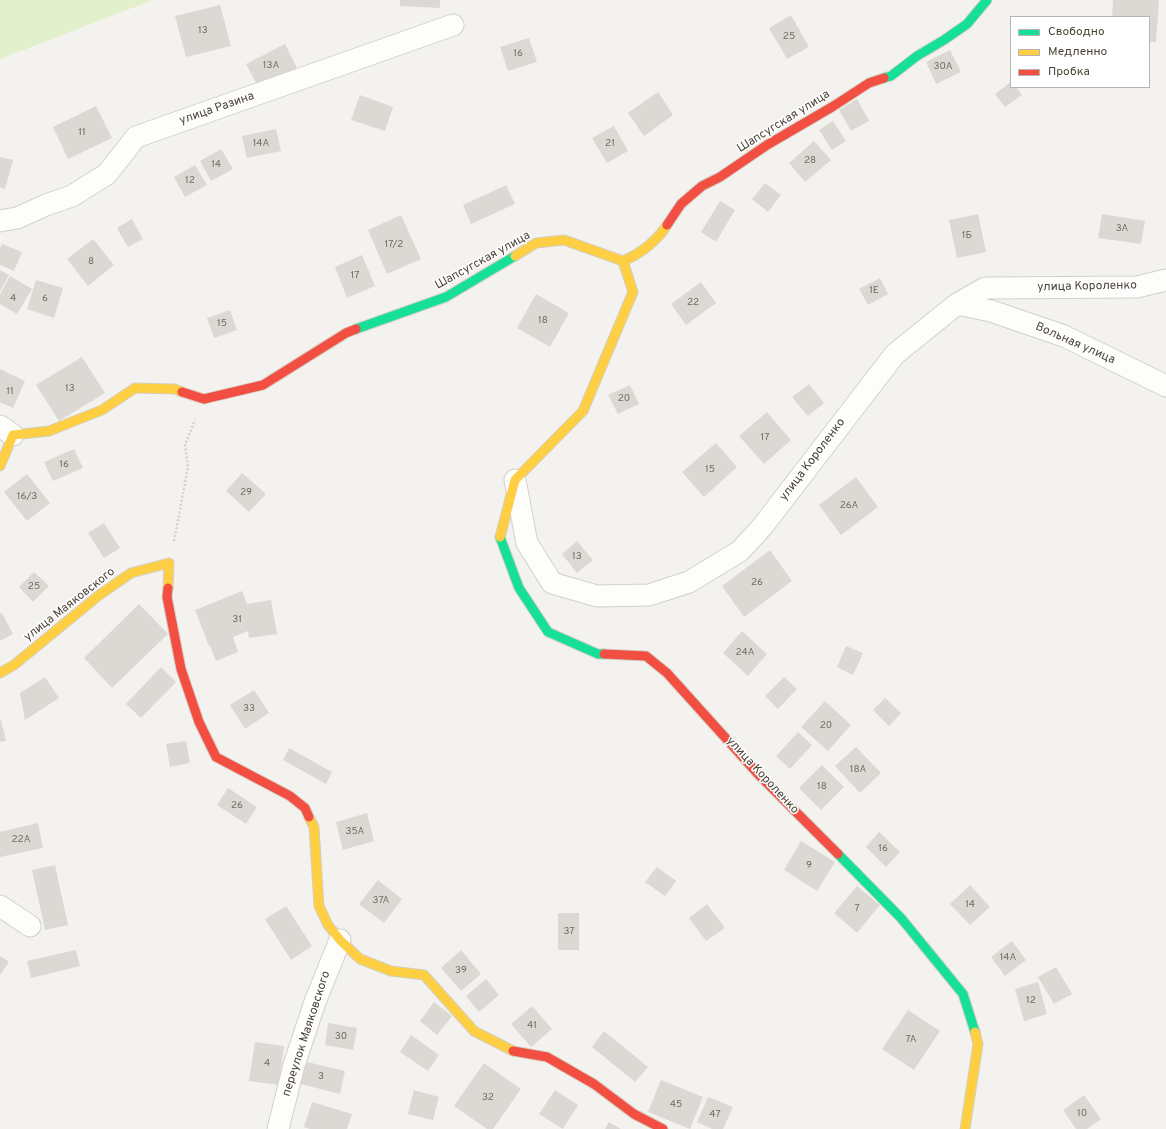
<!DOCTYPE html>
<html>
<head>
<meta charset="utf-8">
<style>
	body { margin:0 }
	#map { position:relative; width:1166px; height:1129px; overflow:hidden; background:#f4f2ee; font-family:Overpass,sans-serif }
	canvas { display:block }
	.legend { position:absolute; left:1010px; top:16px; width:140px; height:72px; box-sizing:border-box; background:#fff; border:1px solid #b7b4af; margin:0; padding:5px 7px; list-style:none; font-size:12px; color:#4c4438 }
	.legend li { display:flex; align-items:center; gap:8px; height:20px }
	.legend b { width:20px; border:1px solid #b7b4af }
</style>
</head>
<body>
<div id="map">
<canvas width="1166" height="1129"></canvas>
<ul class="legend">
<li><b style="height:5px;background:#16e098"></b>Свободно</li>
<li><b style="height:5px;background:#ffcf43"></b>Медленно</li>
<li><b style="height:5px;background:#f24e42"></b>Пробка</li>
</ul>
</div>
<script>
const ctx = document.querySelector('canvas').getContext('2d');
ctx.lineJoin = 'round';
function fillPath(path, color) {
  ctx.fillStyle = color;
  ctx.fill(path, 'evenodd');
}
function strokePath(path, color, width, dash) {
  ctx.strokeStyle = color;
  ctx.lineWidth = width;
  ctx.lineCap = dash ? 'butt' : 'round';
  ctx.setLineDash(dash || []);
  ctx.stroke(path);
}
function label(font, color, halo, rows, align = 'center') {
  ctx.font = font + ' Overpass,sans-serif';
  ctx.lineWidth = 3;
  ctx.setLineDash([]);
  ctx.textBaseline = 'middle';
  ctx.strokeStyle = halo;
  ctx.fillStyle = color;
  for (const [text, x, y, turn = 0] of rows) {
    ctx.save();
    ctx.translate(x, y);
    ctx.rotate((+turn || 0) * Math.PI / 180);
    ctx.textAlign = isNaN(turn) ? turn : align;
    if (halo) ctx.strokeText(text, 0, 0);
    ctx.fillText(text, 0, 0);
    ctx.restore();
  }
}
const green = new Path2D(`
	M0 0H153L0 59Z`);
const building = new Path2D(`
	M400 0H440V8L400 6Z
	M1113 0H1159L1156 42H1149V17H1112Z
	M220 5 231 46 186 57 175 16Z
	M791 15 809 47 787 59 769 28Z
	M529 38 537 62 508 71 500 47Z
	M285 44 297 68 258 87 246 64Z
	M950 50 961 72 936 84 926 62Z
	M1011 82V87H1016L1022 95 1005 107 995 94Z
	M658 92 673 115 644 136 628 113Z
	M360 95 393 107 385 131 351 120Z
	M857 99 869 121 851 131 839 110Z
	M96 106 112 138 68 159 53 127Z
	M833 121 846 141 832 150 819 130Z
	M614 126 628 151 607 163 592 138Z
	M276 129 281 151 247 158 242 136Z
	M814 141 831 160 805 182 789 163Z
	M221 149 233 169 211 181 200 161Z
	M0 157 13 160 5 189 0 187Z
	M195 165 207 185 185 197 174 177Z
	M765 183 781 195 768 212 752 199Z
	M506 185 515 204 471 224 463 205Z
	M720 201 735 210 716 242 701 232Z
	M978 214 986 252 957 258 949 220Z
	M1102 214 1145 221 1141 244 1098 238Z
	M401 215 421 259 387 274 368 230Z
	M132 219 143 239 128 247 117 228Z
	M93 239 114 265 88 286 67 259Z
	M2 244 22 252 14 271 0 265V248Z
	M362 255 375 286 347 298 335 267Z
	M0 270 9 275 0 291Z
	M10 276 32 289 17 314 0 304V294Z
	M880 278 888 294 868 305 859 289Z
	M36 280 63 288 54 318 27 309Z
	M701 282 716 303 686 325 671 304Z
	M536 294 569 313 550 347 517 328Z
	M230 310 237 330 214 338 207 318Z
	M82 357 105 393 59 421 36 385Z
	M0 369 25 381 13 408 0 402Z
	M809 384 824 403 808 416 792 397Z
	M630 385 639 404 618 414 608 395Z
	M767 412 791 440 764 464 739 436Z
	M716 443 737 467 704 497 682 472Z
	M74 449 83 468 53 481 44 462Z
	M242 473 266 494 249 512 226 491Z
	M27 474 50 503 27 521 4 492Z
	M856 477 878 507 841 535 819 505Z
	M104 523 120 548 104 558 88 533Z
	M577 541 593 560 577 573 562 554Z
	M770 550 792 581 744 617 722 586Z
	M34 572 49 586 33 602 19 587Z
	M242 591 247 604 271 600 277 634 249 638 248 631 233 637 238 652 216 661 210 646H209L195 610Z
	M139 604 168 634 112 688 84 658Z
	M2 613 13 634 0 641V614Z
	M742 631 767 654 748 676 723 653Z
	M846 646 863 653 853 675 837 667Z
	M161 667 176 682 141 718 126 704Z
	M45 677 59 698 25 720 20 693Z
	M784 677 797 689 778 709 765 696Z
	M254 690 269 713 245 729 230 705Z
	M885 698 901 713 889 726 873 710Z
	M825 701 851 725 828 751 801 727Z
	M1 720 6 741 0 742V721Z
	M798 732 812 745 790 769 776 756Z
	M186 741 190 763 170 767 166 744Z
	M856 747 881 773 860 793 835 766Z
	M289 748 332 772 326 784 283 760Z
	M822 765 844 787 821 810 799 788Z
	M228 788 257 807 246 824 217 805Z
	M367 813 374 841 343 850 336 822Z
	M38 823 43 848 0 857V832Z
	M879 832 900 852 886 867 866 847Z
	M801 841 835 862 817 891 784 870Z
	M55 865 68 925 45 930 32 870Z
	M657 867 676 881 665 896 645 882Z
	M378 880 402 899 384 923 359 904Z
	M970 885 990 907 970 925 950 904Z
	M857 886 880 905 857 933 834 913Z
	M707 904 725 928 706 941 689 918Z
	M286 906 312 946 291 960 265 919Z
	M558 913H579V950H558Z
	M1012 941 1026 960 1005 976 991 957Z
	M76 950 80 966 31 978 27 961Z
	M461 950 481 974 461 991 441 968Z
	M0 956 9 962 0 975Z
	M1056 967 1072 994 1054 1004 1038 977Z
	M486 979 499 995 479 1012 466 996Z
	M1038 982 1047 1014 1024 1021 1015 989Z
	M434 1002 452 1016 437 1035 420 1021Z
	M532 1006 552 1029 531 1047 511 1024Z
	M908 1010 940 1031 914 1070 882 1049Z
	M328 1023 357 1028 353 1050 325 1045Z
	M604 1031 648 1067 635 1082 592 1047Z
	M411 1035 439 1055 428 1071 400 1052Z
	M255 1042 284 1046 279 1085 249 1081Z
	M303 1061 345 1071 340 1094 297 1083Z
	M484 1063 521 1089 493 1129H487L454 1106Z
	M661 1080 703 1097 690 1129 648 1112Z
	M414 1090 439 1097 433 1120 408 1114Z
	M555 1090 578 1105 563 1129 539 1114Z
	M1084 1095 1101 1119 1087 1129H1076L1063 1110Z
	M708 1097 733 1107 723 1129H712L697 1122Z
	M312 1102 352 1114 347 1129H310L304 1127Z
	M609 1122 621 1129H605Z`);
const path = new Path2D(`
	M174 541 188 467 185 445 195 420`);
const street = new Path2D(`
	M0 221 17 218 46 205 72 196 107 174 136 137 453 25
	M957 304 991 311 1064 336 1166 386
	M0 426 13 435
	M515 480 527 543 552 583 597 596 649 595 689 582 740 551 762 527 895 354 957 304 985 288 1137 287 1166 280
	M0 906 30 926
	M278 1129 294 1065 315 1002 340 940`);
const fast = new Path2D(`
	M884 78 891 76 917 56 944 40 967 24 987 0
	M356 329 446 297 515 256
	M500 537 519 588 548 632 598 654H604
	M838 854 901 918 963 994 975 1032`);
const slow = new Path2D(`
	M515 256 536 243 564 240 623 261C640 254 657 241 667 225
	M0 466 13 435 49 431 102 410 135 388 175 389 182 392
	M500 537 515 480 583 411 633 292 623 261
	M0 673 14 665 98 596 131 573 169 563 168 588
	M309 817 314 827 319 906 328 925 340 940 360 959 391 971 424 975 474 1031 513 1051
	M965 1129 978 1044 975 1032`);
const jam = new Path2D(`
	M667 225 681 204 702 186 720 177 767 145 832 107 869 83 884 78
	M182 392 204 399 263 385 346 333 356 329
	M168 588 167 597 181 669 199 722 216 757 290 796 305 808 309 817
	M604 654 646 656 667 673 758 774 838 854
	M513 1051 547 1057 594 1084 634 1114 663 1129`);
const numberNames = [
	["13",203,31],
	["25",789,37],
	["16",518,54],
	["13А",271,66],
	["30А",943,67],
	["11",82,133],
	["14А",261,144],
	["21",610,144],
	["28",810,161],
	["14",216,165],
	["12",190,181],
	["3А",1122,229],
	["1Б",967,236],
	["17/2",394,245],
	["8",91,262],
	["17",355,276],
	["1Е",874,291],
	["4",13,299],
	["6",45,299],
	["22",693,303],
	["18",543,321],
	["15",222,324],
	["13",70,389],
	["11",10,392],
	["20",624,399],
	["17",765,438],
	["16",64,465],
	["15",710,470],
	["29",246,493],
	["16/3",27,497],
	["26А",849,506],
	["13",577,557],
	["26",757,583],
	["25",34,587],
	["31",237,620],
	["24А",745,653],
	["33",249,709],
	["20",826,726],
	["18А",858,770],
	["18",822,787],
	["26",237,806],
	["35А",355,832],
	["22А",21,840],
	["16",883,849],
	["9",809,866],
	["37А",381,901],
	["14",970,905],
	["7",857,909],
	["37",569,932],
	["14А",1008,958],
	["39",461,971],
	["12",1031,1001],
	["41",532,1026],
	["30",341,1037],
	["7А",911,1040],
	["4",267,1064],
	["3",321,1077],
	["32",488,1098],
	["45",676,1105],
	["10",1082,1114],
	["47",715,1115]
];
const streetNames = [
	["улица Разина",217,109,-19],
	["Шапсугская улица",784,122,-32],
	["Шапсугская улица",483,261,-29],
	["улица Короленко",1087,287,-1],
	["Вольная улица",1075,344,24],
	["улица Короленко",813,460,-53],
	["улица Маяковского",70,605,-38],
	["улица Короленко",762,776,47],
	["переулок Маяковского",307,1034,-72]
];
fillPath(green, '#e2f0cc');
fillPath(building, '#dcd9d4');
strokePath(street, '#d2d0cb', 23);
strokePath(fast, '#d4cfc4', 11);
strokePath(slow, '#d4cfc4', 11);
strokePath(jam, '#d4cfc4', 11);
strokePath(path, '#d4d2cc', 2.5, [2, 2]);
strokePath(street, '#fdfdfc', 21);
strokePath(fast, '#16e098', 9);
strokePath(slow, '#ffcf43', 9);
strokePath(jam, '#f24e42', 9);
label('10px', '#726b61', null, numberNames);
label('12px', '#4c4438', '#fff', streetNames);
</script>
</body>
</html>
